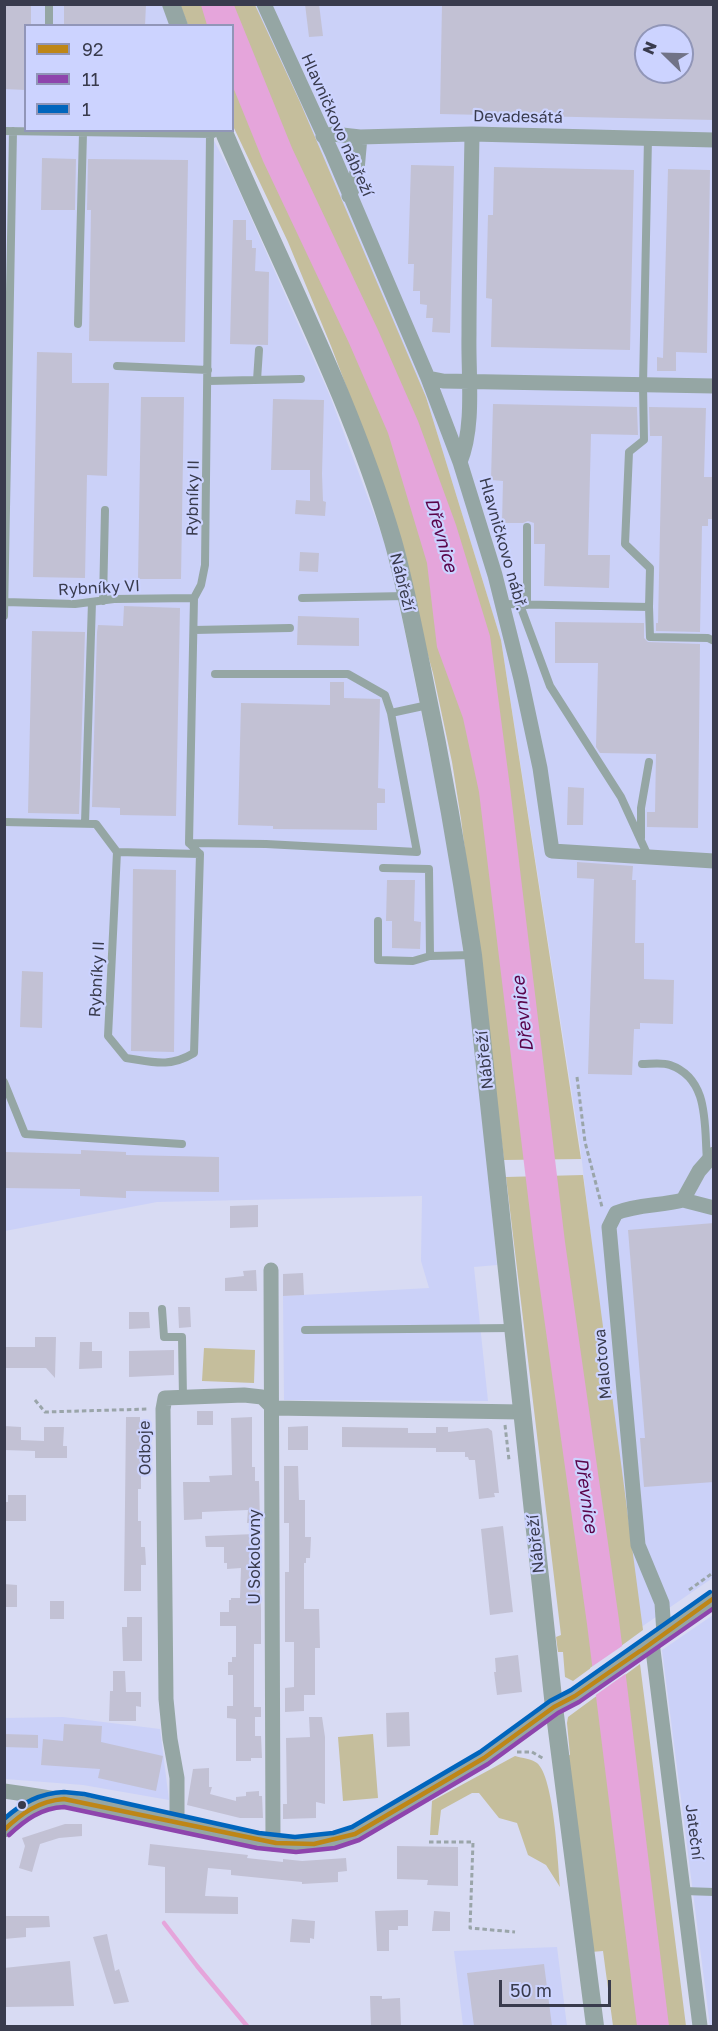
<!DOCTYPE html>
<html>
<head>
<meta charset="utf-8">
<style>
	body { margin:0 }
	#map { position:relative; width:718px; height:2031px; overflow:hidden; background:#d8dbf3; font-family:"Golos Text",sans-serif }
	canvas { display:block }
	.frame { position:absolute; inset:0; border:6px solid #393b4d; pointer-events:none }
	.legend { position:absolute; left:24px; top:24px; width:210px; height:108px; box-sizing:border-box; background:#ccd3ff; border:2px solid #9196b8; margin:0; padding:8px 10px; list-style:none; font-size:18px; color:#393b4d }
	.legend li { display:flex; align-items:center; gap:12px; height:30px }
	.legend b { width:30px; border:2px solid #9196b8 }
	.north { position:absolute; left:634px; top:24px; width:60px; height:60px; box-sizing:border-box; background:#ccd3ff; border:2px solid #9196b8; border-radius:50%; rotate:293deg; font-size:16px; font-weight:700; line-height:24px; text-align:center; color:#393b4d }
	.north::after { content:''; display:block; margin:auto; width:21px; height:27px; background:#717387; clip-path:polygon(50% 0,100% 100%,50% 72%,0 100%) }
	.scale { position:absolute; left:499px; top:1980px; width:112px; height:27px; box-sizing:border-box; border:3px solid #393b4d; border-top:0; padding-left:8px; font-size:18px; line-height:21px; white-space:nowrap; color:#393b4d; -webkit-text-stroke:4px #ccd3ff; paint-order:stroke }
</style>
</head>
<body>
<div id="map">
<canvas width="718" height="2031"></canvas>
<div class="frame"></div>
<ul class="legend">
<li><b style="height:8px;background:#be8617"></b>92</li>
<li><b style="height:8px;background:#8e44ad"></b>11</li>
<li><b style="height:8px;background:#0065bd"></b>1</li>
</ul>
<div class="north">N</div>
<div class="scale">50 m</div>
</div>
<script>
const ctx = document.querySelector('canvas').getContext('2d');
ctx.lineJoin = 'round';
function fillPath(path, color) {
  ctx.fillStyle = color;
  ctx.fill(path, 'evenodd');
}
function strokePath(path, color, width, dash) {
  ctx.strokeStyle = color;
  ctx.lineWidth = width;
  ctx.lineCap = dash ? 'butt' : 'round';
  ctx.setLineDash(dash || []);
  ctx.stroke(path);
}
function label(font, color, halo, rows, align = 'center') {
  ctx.font = font + ' "Golos Text",sans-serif';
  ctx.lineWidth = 4.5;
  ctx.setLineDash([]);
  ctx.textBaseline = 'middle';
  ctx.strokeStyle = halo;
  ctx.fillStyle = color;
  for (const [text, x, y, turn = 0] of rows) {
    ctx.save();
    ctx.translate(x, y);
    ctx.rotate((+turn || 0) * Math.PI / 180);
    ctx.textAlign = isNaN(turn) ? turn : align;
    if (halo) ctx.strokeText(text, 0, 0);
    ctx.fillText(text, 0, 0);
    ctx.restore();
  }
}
const built = new Path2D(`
	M5 5H162L170 25 26 26V130L209 131 232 175 330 396 389 554 451 859 478 1064 497 1265 474 1267 488 1401 284 1400 283 1296 429 1288 421 1261 422 1196 157 1202 5 1231Z
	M255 5H713L714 1577 637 1630 580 1145 501 640 426 397ZM646 36H682V72H646Z
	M713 1615V2026H710L662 1650Z
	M63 1717 160 1729 169 1800 83 1785 5 1779 4 1718Z
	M557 1947 567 2026H463L454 1951Z`);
const green = new Path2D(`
	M180 5H255L300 102 426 397 501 640 581 1159 504 1160 461 819 452 762 433 673 368 444 331 346 288 242 233 126 232 26 188 25Z
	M583 1175 643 1630 573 1681 565 1677 563 1652H558L556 1637 561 1635 506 1177Z
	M204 1348 255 1350 254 1383 202 1381Z
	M640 1664 686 2026H613L603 1951 591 1952 566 1756 570 1755 567 1723 568 1717Z
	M373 1734 378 1798 343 1801 338 1737Z
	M515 1756C522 1758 532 1759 537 1763 554 1777 558 1863 560 1887L546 1865 528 1855 517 1823 499 1818 479 1793H472L441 1810 438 1835H430L432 1801Z`);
const water = new Path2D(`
	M201 5H234L292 148 378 330 418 421 456 525 490 636 510 787 565 1242 619 1620 669 2026H637L587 1624 534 1246 479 792 463 718 437 647 427 563 388 433 349 343 263 161 233 87 232 26 207 25Z`);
const pier = new Path2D(`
	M625 1644 628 1672 593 1697 590 1668Z`);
const stream = new Path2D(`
	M164 1923 197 1966 247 2026`);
const building = new Path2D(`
	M4 4H31V26H26V90L4 89Z
	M64 4H146L145 26H64Z
	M305 4H319L323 36 309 37Z
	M442 4H714V120L440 114ZM646 36H682V72H646Z
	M42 158 76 159 75 210H41Z
	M88 159 188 160 185 342 89 341 91 210H87Z
	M411 165 454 166 450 333 432 332 433 318H426L427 305 420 304V291H413L414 264H408Z
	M494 167 634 170 630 350 491 347 492 299 486 298 488 215H493Z
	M668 169 710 170 707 353 676 352V371H657V357L663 358Z
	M233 220H246V240H252V248H256L255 271 269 272 268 345 230 344Z
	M37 352 72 353V383H109L107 476 87 475 85 578 33 577Z
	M141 397H184L181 579H138Z
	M273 399 324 400 322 474 323 501 326 502 325 516 295 514 296 500 310 501V470H271Z
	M493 404 637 407 638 435 591 434 588 555H610L609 588 544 586 545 544H534V523L528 521 523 523H502L503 481 491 480Z
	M649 407 706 408 704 477H714V519H708V526H702L700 632 656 631V623H658L662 436H650Z
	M300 552 319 553 318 572 299 571Z
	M124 606 180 608 176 816 120 815V808L92 807 97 632 98 625 123 626Z
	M298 616 359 618V646L297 645Z
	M555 622 644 623V638L648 642 700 644 698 828 647 827V812H655L656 754 600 753 596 747 598 663H555Z
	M32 631 85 632 79 814 28 813Z
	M330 682H344V698L380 699 378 788 385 789V803H377V830L273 829V826L238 825 241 703 330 705Z
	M568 787 584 788 583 825H567Z
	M577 862 633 866 632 880H636L635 943H644V979L674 980 673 1024 640 1023V1029H634L632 1075 588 1074 594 879 577 878Z
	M133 869 176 870 174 1052 131 1051Z
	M387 880H415L414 921 421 922 420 949 392 948V921H386Z
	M22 971 43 972 42 1028 20 1027Z
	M81 1150 126 1152V1155L219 1157V1192L126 1191V1198L80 1196V1189L4 1188V1152L81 1154Z
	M258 1205V1227L230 1228V1206Z
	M714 1223V1482L644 1487 640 1438H645L628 1230Z
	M256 1270 257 1291H225V1278L244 1276 243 1271Z
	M303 1273 304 1295 283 1296V1274Z
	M178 1307H190L191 1327 179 1328Z
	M129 1312H149L150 1328 129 1329Z
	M35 1337H56L55 1378 46 1368H4V1347H35Z
	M80 1342H92V1351H102V1368L79 1369Z
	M174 1350V1375L129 1377V1351Z
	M197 1411H213V1425H197Z
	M126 1417H140V1432H145V1465H141V1489H138V1521H141V1547H145L146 1565H141V1591H124Z
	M252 1417V1467H255V1481H259L260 1523H247L248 1510 202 1512V1519L184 1520 183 1482H210L209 1476 232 1475 231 1418Z
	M4 1426 21 1427V1440L44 1441V1427H64L63 1446H67V1458H35V1451L4 1450Z
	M308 1426V1450H288V1427Z
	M342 1427 408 1428V1433H436V1427H448V1432L488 1428 492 1431 499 1493H494L495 1497 479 1499 475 1460H469L468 1457H465V1452H436V1448L342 1447Z
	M284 1466H298L299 1500H305V1537H311L310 1558H306V1563H304V1609H319L320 1648H315V1695H304V1711L285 1712V1688L294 1687V1642H285V1572H289V1523H284Z
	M8 1495H26V1521H4V1502H8Z
	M503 1526 513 1612 490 1615 481 1529Z
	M255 1534 256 1581 260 1580 261 1611V1644H254V1707H261V1717H255V1736H261L262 1758H251V1761H236V1719L227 1718V1706H233V1675H228V1662H232V1657H236V1626H220V1612H229V1600H231V1598H240L241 1568 227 1569V1563H224V1547H206L205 1536Z
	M4 1584 17 1585V1607H4Z
	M50 1601H64V1619H50Z
	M127 1617H142V1661H123L122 1627H127Z
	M518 1655 522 1692 497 1695 494 1672H496L495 1658Z
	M113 1671H125L126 1692H141V1707L136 1706V1721H109L110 1691H113Z
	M409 1712 410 1746 387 1747 386 1713Z
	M309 1717H322L325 1737V1804L316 1802V1818L283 1819V1804H287L286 1738 310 1737Z
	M64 1724 102 1726 101 1742 163 1756 156 1791 98 1778 100 1769 41 1765 43 1739 63 1741Z
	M4 1734 38 1735V1748L4 1747Z
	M209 1768V1787H212L210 1794 236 1801V1797L246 1796V1792L259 1791V1796H262L263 1818H240L187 1805 193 1769Z
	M65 1824H82V1836L59 1838 40 1844 32 1872 19 1868 25 1846 22 1838Z
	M150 1844 248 1855 247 1858 283 1862V1859L302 1861 346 1858 347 1871 338 1872V1882L302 1884V1882L231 1875V1870L208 1868 205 1896 238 1897V1914L165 1913V1867L148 1865Z
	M397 1846 458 1847V1886L427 1885 428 1880 397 1879Z
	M408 1910V1926H398V1930H389V1951H377L375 1911Z
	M434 1911 450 1912V1931H432Z
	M4 1916H49L50 1927 26 1928V1937L4 1939Z
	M292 1919 315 1921 314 1939 310 1938V1943L290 1942Z
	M107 1934 115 1971 119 1969 129 2002 114 2004 93 1937Z
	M70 1961 74 2006 4 2007V1968Z
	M544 1964 552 2026H474L467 1973Z
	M370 1996H382V1999L400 1998 401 2026H371Z`);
const path = new Path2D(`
	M577 1077 585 1142 602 1207
	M35 1400 45 1412 149 1409
	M505 1425 509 1460
	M689 1590 714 1572
	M517 1752H532L544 1759
	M429 1842H473L470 1928 515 1932`);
const service = new Path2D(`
	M49 4V26
	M4 131 213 134
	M78 324 83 133
	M117 366 208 370
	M257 380 259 350
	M208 381 301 379
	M302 598 406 596
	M103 601 105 510
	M5 602 75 604 114 599 194 598
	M503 604 649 607 650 568 625 544 629 452 644 440 643 385 648 138
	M520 605 550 686 621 797 648 856
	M527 605V527
	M649 607 650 637 708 638 714 641
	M4 616 13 131
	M194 630 290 628
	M215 674H348L385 695 391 713
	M4 822 96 824 117 852
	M85 823 92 602
	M641 838V808L649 762
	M189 843 266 844 417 852 391 713 428 705
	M200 854 117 852 108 1036 126 1058C153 1062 169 1068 194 1053L200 854 189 843 194 598 201 585 205 565 210 135
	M383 868 429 869 430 956 473 955
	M378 921V960L413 961 430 956
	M642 1064C650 1064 662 1062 670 1065 710 1079 704 1126 707 1160
	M4 1082 25 1134 182 1144
	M162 1309 164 1337H182L183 1398
	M305 1330 512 1328
	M684 1891 714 1892`);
const minor = new Path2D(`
	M264 4 333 155 428 378 460 462 495 575 521 679 540 768 552 851 714 861
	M323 136 333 134 360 137 472 134 714 140
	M349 196 356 181 360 137
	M428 378 443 381 714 386
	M460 462C475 426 468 374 469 335 469 268 471 201 472 134
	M683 1200 714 1208
	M271 1270 273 1844
	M664 1634 662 1603 638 1545 609 1227 616 1213C637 1204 661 1206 683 1200L699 1171 714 1154
	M652 1642 700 2026
	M4 1791C62 1799 119 1810 176 1822 240 1835 291 1858 355 1834L484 1758 554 1707 575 1696 714 1598
	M177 1822V1778L170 1739 166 1699 163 1409 165 1398 244 1395 262 1397 273 1408 522 1412
	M4 1830C19 1815 32 1805 52 1801`);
const tertiary = new Path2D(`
	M171 4 179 26
	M223 130C281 267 351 398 393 541 405 583 413 627 422 669 442 764 459 859 473 955L554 1707 595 2026`);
const bus1 = new Path2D(`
	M642 1650 714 1598
	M4 1830C22 1813 39 1801 64 1799L276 1843 314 1844 355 1834 484 1758 554 1707 575 1696 640 1651`);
const bus2 = new Path2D(`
	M9 1835C25 1820 41 1808 64 1807L257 1848 296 1852 335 1848 359 1840 488 1764 558 1713 579 1702 714 1608`);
const bus3 = new Path2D(`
	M4 1819C22 1803 40 1793 64 1792L84 1794 259 1833 295 1837 333 1833 352 1827 480 1752 550 1701 571 1690 710 1592`);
const markers = [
	[22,1805,5,"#393b4d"]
];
const streetNames = [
	["Devadesátá",518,117,1],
	["Hlavničkovo nábřeží",337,125,66],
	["Rybníky II",193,498,-89],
	["Hlavničkovo nábř.",503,544,74],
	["Nábřeží",402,582,76],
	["Rybníky VI",99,588,-3],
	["Rybníky II",97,979,-87],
	["Nábřeží",485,1060,-96],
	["Malotova",603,1364,-95],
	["Odboje",145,1448,-91],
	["Nábřeží",536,1544,-96],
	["U Sokolovny",255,1557,-90],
	["Jateční",694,1832,83]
];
const waterNames = [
	["Dřevnice",441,535,74],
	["Dřevnice",523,1014,-97],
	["Dřevnice",586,1495,82]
];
fillPath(built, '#cbd1f8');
fillPath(green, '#c5be9c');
fillPath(water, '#e5a5db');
fillPath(pier, '#d8dbf3');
strokePath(stream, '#e5a5db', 4.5);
fillPath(building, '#c2c1d4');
strokePath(path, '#9aa5a9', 3, [4.5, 3]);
strokePath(service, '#95a6a4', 8);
strokePath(minor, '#95a6a4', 15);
strokePath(tertiary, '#95a6a4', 18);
strokePath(bus1, '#be8617', 4.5);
strokePath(bus2, '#8e44ad', 4.5);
strokePath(bus3, '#0065bd', 4.5);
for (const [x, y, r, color] of markers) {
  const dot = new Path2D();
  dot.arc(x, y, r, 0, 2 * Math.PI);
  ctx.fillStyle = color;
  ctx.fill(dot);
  strokePath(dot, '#ccd3ff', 2);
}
label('16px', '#393b4d', '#ccd3ff', streetNames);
label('italic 18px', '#5a044a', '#ccd3ff', waterNames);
</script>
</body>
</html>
